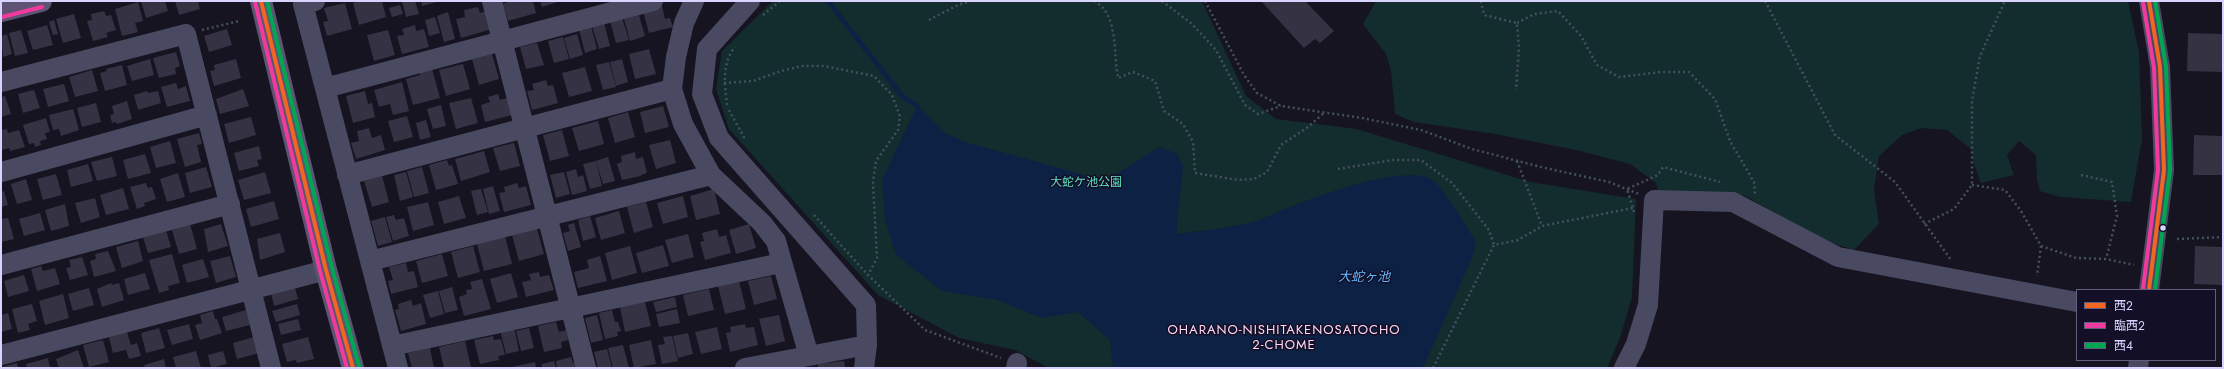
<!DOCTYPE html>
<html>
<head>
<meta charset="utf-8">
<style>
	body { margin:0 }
	#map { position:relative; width:2224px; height:369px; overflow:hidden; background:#161421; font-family:Jost,"Noto Sans JP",sans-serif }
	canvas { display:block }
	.frame { position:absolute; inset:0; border:2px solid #d9d4ff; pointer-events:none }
	.legend { position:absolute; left:2076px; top:289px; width:140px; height:72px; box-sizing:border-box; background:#130f26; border:1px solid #625e7d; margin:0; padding:5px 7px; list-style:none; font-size:12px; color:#d9d4ff }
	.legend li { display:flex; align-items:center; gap:8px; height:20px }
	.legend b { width:20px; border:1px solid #625e7d }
</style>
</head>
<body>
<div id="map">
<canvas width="2224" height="369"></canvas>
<div class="frame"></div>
<ul class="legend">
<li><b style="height:5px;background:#f26522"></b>西2</li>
<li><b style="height:5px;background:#f13a9d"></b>臨西2</li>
<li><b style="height:5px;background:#00a651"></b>西4</li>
</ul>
</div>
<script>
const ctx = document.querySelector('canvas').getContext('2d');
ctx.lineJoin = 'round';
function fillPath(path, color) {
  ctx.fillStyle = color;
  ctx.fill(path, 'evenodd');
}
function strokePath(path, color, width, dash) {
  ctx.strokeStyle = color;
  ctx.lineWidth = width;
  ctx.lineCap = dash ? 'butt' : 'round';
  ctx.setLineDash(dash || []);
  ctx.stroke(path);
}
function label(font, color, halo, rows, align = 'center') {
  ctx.font = font + ' Jost,"Noto Sans JP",sans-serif';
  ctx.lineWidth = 3;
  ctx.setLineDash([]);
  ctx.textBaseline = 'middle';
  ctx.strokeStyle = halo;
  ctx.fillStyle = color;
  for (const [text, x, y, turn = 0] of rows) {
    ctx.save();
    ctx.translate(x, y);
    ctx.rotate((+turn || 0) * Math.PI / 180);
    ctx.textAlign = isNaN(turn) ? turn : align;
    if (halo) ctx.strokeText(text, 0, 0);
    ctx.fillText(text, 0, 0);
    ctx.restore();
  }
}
const green = new Path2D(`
	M773 1H1202L1246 96 1276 119 1357 129 1530 182 1636 199 1632 297 1620 338 1607 368H1049L1015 350 959 338 878 295 729 129 716 89 722 51Z
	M1376 1H2128L2139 52 2142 139 2131 202 2060 197 2040 191 2037 180 2036 155 2019 141 2007 155 2014 175 1981 183 1974 164 1971 149 1947 130 1921 128 1902 135 1879 156 1874 190 1879 224 1854 250 1817 238 1744 195 1732 198 1658 191 1656 183 1630 164 1576 150 1495 134 1414 122 1395 114 1391 71 1386 54 1363 24Z`);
const water = new Path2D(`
	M917 106 945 133 965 142 1106 181 1159 147 1178 154 1183 167 1176 234C1199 231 1224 229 1248 223 1262 220 1277 212 1290 207 1321 195 1401 165 1431 179 1441 184 1470 231 1476 243L1471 260 1423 368H1113L1110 340 1078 312 1042 318 997 300 942 291 896 255 885 219 882 180Z`);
const stream = new Path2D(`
	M828 1 902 96 917 106`);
const building = new Path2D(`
	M141 1H165L168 11 146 18Z
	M175 1H198L200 9 179 15Z
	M361 1H382L386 17 359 25 353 3Z
	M402 1H415L419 14 406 17Z
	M421 1H440L422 6Z
	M510 1H533L536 13 508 21 503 4Z
	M540 1H561L542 7Z
	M1261 1H1305L1334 31 1320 43 1315 39 1304 48Z
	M138 2 143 21 135 23 138 32 122 36 115 9Z
	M345 3 352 29 327 36 323 22 328 21 324 8Z
	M400 5 403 14 392 17 389 8Z
	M662 6 665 19 670 18 673 27 649 33 643 11Z
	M478 7 480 13 487 11 492 29 461 38 456 19 465 17 464 10Z
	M104 11 106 16 111 15 116 30 106 33 108 37 93 41 87 21 92 20 91 14Z
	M448 12 455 39 444 42 437 16Z
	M74 14 81 38 63 43 56 19Z
	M639 15 645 36 630 41 624 19Z
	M435 17 440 33 429 36 425 20Z
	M622 18 629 40 616 43 610 21Z
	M54 20 58 34 53 35 49 22Z
	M604 22 610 46 599 49 592 26Z
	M47 25 53 45 33 50 27 31Z
	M415 25 416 31 424 29 429 47 402 54 397 36 404 35 402 29Z
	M591 26 597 49 585 53 579 29Z
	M227 29 232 45 209 52 204 36Z
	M21 30 28 53 15 56 9 33Z
	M388 30 395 55 374 61 367 35Z
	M2188 33 2223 34V72L2187 71Z
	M7 34 12 54 3 57 1 36Z
	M577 34 583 55 570 59 564 38Z
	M563 37 569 59 554 63 548 41Z
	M537 43 544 65 526 69 520 47Z
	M649 49 656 74 635 79 629 54Z
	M176 52 180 66 175 68 176 74 159 78 153 58Z
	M492 54 499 79 479 85 472 59Z
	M150 59 154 75 132 81 127 66Z
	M236 59 241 78 214 86 210 71 215 70 214 65Z
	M622 59 628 82 616 86 610 62Z
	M609 62 616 87 603 90 596 65Z
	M463 64 470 89 446 96 439 70Z
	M122 65 127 85 105 91 100 73 107 71 106 69Z
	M431 65 440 98 413 105 406 79 420 75 418 68Z
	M585 67 592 91 569 97 562 73Z
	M92 70 98 91 75 97 69 77Z
	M546 80 548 86 553 85 558 103 532 110 527 91 534 90 532 84Z
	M402 82 409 111 393 115 390 104 379 107 374 90Z
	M176 83 178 89 186 86 190 101 167 107 161 87Z
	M64 84 69 101 48 107 43 89Z
	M243 89 249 106 220 114 216 99Z
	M34 90 40 108 23 113 18 94Z
	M147 91 148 93 158 91 161 103 138 110 134 95Z
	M365 91 368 104 372 103 375 117 353 123 346 96Z
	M498 94 500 100 511 97 516 114 485 122 481 105 490 102 488 97Z
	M5 96 11 114 1 117V97Z
	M471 98 478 123 456 129 449 103Z
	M127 101 132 119 117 124 116 122 112 123 110 115 114 114 112 106Z
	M96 103 101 122 82 127 77 108Z
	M441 105 446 126 433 129 427 109Z
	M663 106 669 127 645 133 640 112Z
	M73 109 79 130 61 136 59 129 53 130 49 115Z
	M628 112 635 137 615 143 608 118Z
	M407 116 413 137 394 142 388 121Z
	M251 117 256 135 229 143 224 124Z
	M46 118 50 132 45 133 47 139 40 141 41 145 35 147 34 143 29 144 23 125Z
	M426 120 431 137 420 140 416 123Z
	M598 121 604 144 579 151 572 128Z
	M369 128 372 138 381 135 385 150 356 159 351 143 359 141 357 131Z
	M7 129 8 133 19 130 25 147 10 151 9 148 2 150 1 130Z
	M562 130 569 156 550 161 543 135Z
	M199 133 202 144 197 145 201 162 185 167 177 139Z
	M2194 135 2223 136V175H2193Z
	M670 140 676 163 656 169 649 145Z
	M170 141 176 163 156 168 150 147Z
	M514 143 520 166 500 171 493 148Z
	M259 146 262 159 257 160 259 166 239 171 234 153Z
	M484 151 490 172 461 181 455 159Z
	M635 152 636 159 643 157 647 173 641 175V176L622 180 617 164 622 162 621 156Z
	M145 154 151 173 128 179 123 160Z
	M112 157 117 176 97 181 91 162Z
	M608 157 615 181 603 184 596 161Z
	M447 160 449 166 452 165 458 184 436 190 429 165Z
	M596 161 602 186 590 189 583 164Z
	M88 164 93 181 71 187 67 170Z
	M206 167 212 187 190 193 185 173Z
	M422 167 429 193 414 197 407 171Z
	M576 169 578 177 583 175 587 191 572 195 566 172Z
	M265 172 271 193 244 200 238 180Z
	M406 172 413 197 400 201 394 175Z
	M564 172 570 194 556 198 550 175Z
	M178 173 185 197 167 202 160 179Z
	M56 174 62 195 43 200 37 179Z
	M382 176 389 202 372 207 364 181Z
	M26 179 32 200 17 204 11 184Z
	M146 183 148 188 152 187 156 199 144 203 145 206 137 209 130 187Z
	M517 183 519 188 526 186 531 205 504 212 499 193 505 192 504 187Z
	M493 186 500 211 489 214 483 189Z
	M123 188 129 209 106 215 100 195Z
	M481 189 488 212 477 215 471 191Z
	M714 189 720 214 696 220 690 196Z
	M4 191 8 205 1 207V192Z
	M459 196 466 218 444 224 438 202Z
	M683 196 688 217 663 224 657 203Z
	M95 198 100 217 81 223 75 203Z
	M274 201 279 219 251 227 246 209Z
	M428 202 434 225 413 231 407 207Z
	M646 202 653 227 634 233 627 207Z
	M65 204 69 226 51 231 45 210Z
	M619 211 625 233 601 240 595 218Z
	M40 213 45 230 24 236 19 219Z
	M394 215 396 220 404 218 409 236 393 241 386 217Z
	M590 216 596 237 583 241 578 220Z
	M385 217 392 242 378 246 371 221Z
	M8 218 14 239 1 242V219Z
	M574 223 581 247 568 251 563 233 570 231 568 225Z
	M190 224 197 249 179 254 172 230Z
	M221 224 228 246 208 252 204 229Z
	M749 224 756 248 736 254 729 230Z
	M165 227 171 247 148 253 142 234Z
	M537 229 544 254 519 261 512 235Z
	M717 229 719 237 726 235 731 253 705 260 700 242 704 241 702 233Z
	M280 233 285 252 260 260 257 239Z
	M688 234 694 257 672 263 665 240Z
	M505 236 512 264 484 271 477 244Z
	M138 241 143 261 122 268 116 247Z
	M663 245 669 266 642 273 636 253Z
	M473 246 480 272 458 278 451 252Z
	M630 246 637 273 612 280 605 253Z
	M2195 246 2223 247V285L2194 284Z
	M108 251 116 271 94 277 90 261 96 259 95 254Z
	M172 254 180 283 168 286 169 290 159 293 149 260Z
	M442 254 448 276 422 283 416 261Z
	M230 256 236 277 216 283 210 261Z
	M600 256 607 281 578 288 574 272 589 268 587 260Z
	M82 257 88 275 70 280 66 268 71 267 69 260Z
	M203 259 209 277 187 283 182 265Z
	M406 263 408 272 414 271 418 287 391 294 388 281 393 280 389 267Z
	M41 266 43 271 55 268 60 284 37 291 31 269Z
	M539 272 540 277 549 275 554 290 526 297 522 282 531 280 529 274Z
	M145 273 150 289 128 295 124 279Z
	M511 273 518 297 497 303 490 279Z
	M24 275 29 291 8 297 4 281Z
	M771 276 777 299 754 305 748 281Z
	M482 279 491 309 464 316 459 297 467 294 466 290 472 289 470 282Z
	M739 281 746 309 725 314 718 286Z
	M111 283 112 285 119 283 124 300 102 307 97 289Z
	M295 287 298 299 274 306 271 293Z
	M452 287 458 310 445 313 439 291Z
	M89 288 94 305 73 311 68 294Z
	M709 289 714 310 688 316 683 295Z
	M438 291 444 314 430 318 423 295Z
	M63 294 69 318 45 325 39 301Z
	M675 297 677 307 656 312 653 302Z
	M411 300 413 306 421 303 426 324 401 331 395 310 399 309 398 304Z
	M645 302 651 326 625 332 620 307Z
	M32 304 37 321 28 324 30 330 18 333 12 309Z
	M297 304 300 315 276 322 272 311Z
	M677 309 680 323 659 327 656 314Z
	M246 310 250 325 226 331 222 317Z
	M612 310 615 322H618L621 331 617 332 618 336 605 339 599 313Z
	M213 311 215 319H217L222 333 200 340 195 325 202 323 200 315Z
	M8 313 12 329 1 332V315Z
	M597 315 603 340 591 343 585 318Z
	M779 315 785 341 766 346 759 319Z
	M298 319 301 330 281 335 278 324Z
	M556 322 559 332 566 330 568 340 561 342 562 348 544 352 538 326Z
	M189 324 193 339 172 345 167 330Z
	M745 324 746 328 754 327 758 345 730 352 726 333 731 332 730 327Z
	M514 327 519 351 506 354 500 330Z
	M717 327 722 349 701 354 695 332Z
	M159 328 165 348 146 353 141 333Z
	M529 328 534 348 521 351 516 331Z
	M126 329 131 345 137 343 141 356 129 359 126 350 113 353 108 334Z
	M688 333 693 354 678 358 673 336Z
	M493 336 494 340 501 339 505 355 498 356 499 360 480 364 474 340Z
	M672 336 678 361 662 364 658 345 665 344 663 337Z
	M254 337 259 353 237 359 233 343Z
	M308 337 314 359 297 363 296 360 287 362 282 344Z
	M103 340 109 362 89 367 83 345Z
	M651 340 656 364 634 368 629 345Z
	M465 341 471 367 444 368 439 347Z
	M623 345 629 368H613L608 348Z
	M430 348 434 368H412L408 353Z
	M607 349 612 368H598L594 352Z
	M78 350 84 368H59L56 359Z
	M196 351 201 368H176L173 357Z
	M223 351 227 364 211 368 208 355Z
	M571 357 573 363 579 361 581 368H557L556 361Z
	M48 358 50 368H27L26 364Z
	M164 359 166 368H145L144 365Z
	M554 361 556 368H542V364Z
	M844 361 845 368H818V364Z
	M535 362 536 368H513L512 367Z
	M17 363 18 368H1V367Z`);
const path = new Path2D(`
	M1094 1C1119 14 1113 54 1118 78L1133 72 1155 81 1164 111 1183 124 1193 142 1195 173 1238 180 1254 179 1267 172 1281 145 1308 127 1324 113
	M1162 1 1192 24 1216 50 1245 105 1258 114 1281 106
	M1205 1 1244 75 1257 93 1281 106 1362 118 1421 130 1472 149 1541 167 1609 182 1639 194
	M1481 1 1484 15 1517 23 1519 48 1516 90
	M1765 1 1835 135 1895 182 1951 260
	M763 15 780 1
	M929 20 958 5 971 1
	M1517 23 1534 14 1558 11 1581 36 1597 65 1619 77 1661 72H1689L1715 99 1730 141 1754 182 1755 194
	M202 30 239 21
	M724 83 753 81 781 71 802 66H824L874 76 892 95 900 116 898 130 876 161 873 183 877 258 868 275
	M727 105C725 85 721 64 735 47
	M729 110 745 139
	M1517 161 1542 226
	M1338 169 1393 160H1421L1452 183 1489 230 1494 245
	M2081 175 2112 182 2117 216 2106 259
	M1972 185 2005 190 2021 211 2041 246 2037 276
	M1634 212 1627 189 1658 175 1663 167 1720 182
	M814 215 868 275 925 330 1001 358
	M1924 224 1954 209 1972 185V101L1980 56 2005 1
	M2177 239 2223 237
	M2041 246 2076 258 2106 259 2134 265
	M1433 368 1494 245 1518 240 1542 226 1633 208`);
const minor = new Path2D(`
	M315 1 303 4 398 368
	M492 1 586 368
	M694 1 684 23 676 57 672 89 683 124 711 175 762 223 776 241 809 356
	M750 1 707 49 702 94 719 138 866 305 867 345 864 368
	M2149 1 2160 67 2164 170 2149 290
	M1 82 186 34 271 368
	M325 88 653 1
	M1 172 207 115
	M347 175 672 89
	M370 261 711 175
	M1 265 230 204
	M392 346 781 263
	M1 355 326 270
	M745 368 867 345
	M1016 368 1017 363
	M1624 368 1636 344 1648 305 1654 200 1733 202 1838 257 2077 302
	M2138 368 2139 360`);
const major = new Path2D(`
	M261 1 326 270 353 368
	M1 11 41 1`);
const bus1 = new Path2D(`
	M261 1 326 270 353 368
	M2149 1 2160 67 2164 170 2149 290`);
const bus2 = new Path2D(`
	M255 2 320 271 347 368
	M2 17 42 7
	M2143 289 2158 170 2154 68 2143 2`);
const bus3 = new Path2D(`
	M267 1 332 268 359 366
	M2155 290 2170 170 2166 67 2155 1`);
const markers = [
	[2163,228,3.5,"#d9d4ff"]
];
const parkNames = [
	["大蛇ケ池公園",1086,183]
];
const waterNames = [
	["大蛇ヶ池",1364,278]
];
const neighbourhoodNames = [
	["OHARANO-NISHITAKENOSATOCHO",1284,331],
	["2-CHOME",1284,346]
];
fillPath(green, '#132c2d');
fillPath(water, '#0d2144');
strokePath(stream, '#0d2144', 5);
fillPath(building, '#343243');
strokePath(path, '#44505f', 2.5, [2, 3]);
strokePath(minor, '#4a4962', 20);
strokePath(major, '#5e5373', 22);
strokePath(bus1, '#f26522', 4);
strokePath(bus2, '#f13a9d', 4);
strokePath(bus3, '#00a651', 4);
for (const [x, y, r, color] of markers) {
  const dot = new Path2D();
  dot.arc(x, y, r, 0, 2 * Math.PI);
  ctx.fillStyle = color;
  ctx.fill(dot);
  strokePath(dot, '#130f26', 1.5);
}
label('12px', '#5fe0c0', '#130f26', parkNames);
label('italic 13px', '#62b6ff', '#130f26', waterNames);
ctx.letterSpacing = '1px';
label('13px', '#ffd6f0', '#130f26', neighbourhoodNames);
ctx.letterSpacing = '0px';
</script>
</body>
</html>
